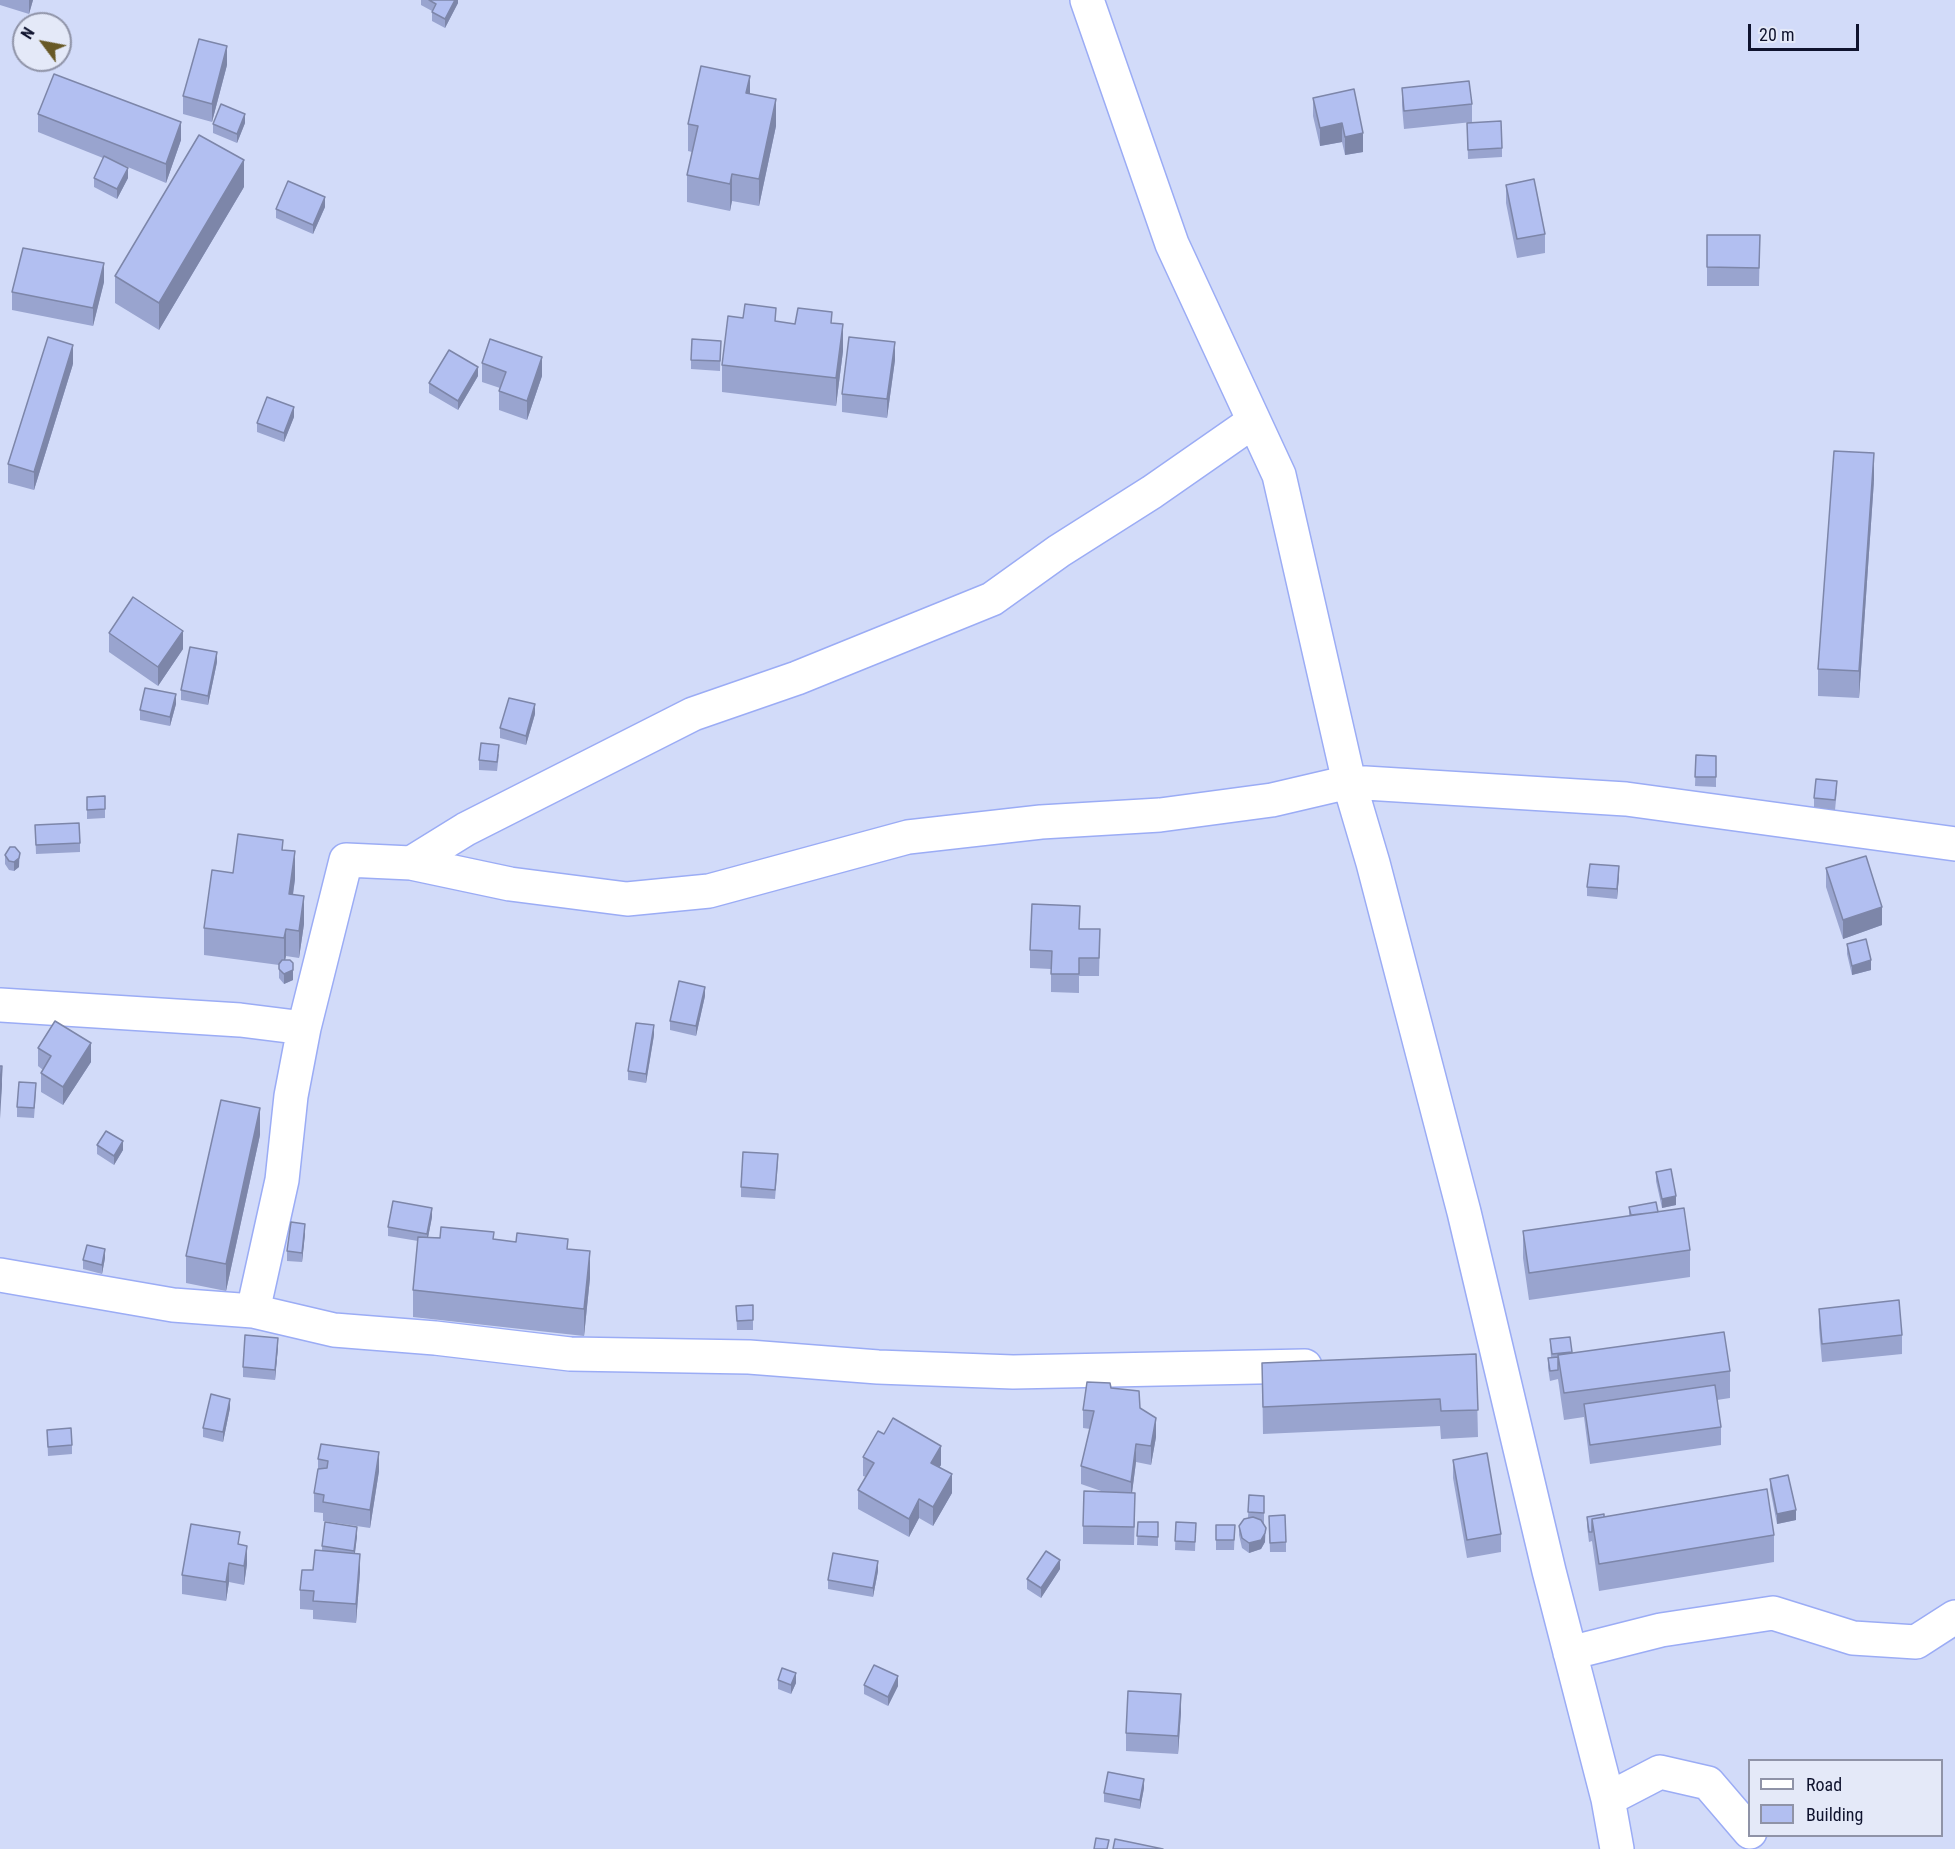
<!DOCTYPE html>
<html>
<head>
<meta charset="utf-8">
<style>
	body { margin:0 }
	#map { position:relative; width:1955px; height:1849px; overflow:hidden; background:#d2dbf9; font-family:"Roboto Condensed",sans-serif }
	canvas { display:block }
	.legend { position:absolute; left:1748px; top:1759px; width:195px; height:78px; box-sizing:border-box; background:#e4e9f8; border:2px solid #8f93a7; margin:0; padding:8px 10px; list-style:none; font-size:18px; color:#0f132e }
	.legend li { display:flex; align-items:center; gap:12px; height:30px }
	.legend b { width:30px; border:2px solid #8f93a7 }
	.north { position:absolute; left:12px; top:12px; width:60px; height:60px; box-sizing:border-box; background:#e4e9f8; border:2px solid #8f93a7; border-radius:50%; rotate:302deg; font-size:16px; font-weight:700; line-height:24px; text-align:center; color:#0f132e }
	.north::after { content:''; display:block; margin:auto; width:21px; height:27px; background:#685926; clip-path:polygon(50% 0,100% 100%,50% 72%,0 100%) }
	.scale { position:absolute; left:1748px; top:24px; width:111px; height:27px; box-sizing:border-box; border:3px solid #0f132e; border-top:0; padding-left:8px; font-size:18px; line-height:21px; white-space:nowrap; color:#0f132e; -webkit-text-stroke:4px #e4e9f8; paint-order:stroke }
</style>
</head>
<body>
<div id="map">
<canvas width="1955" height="1849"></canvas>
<ul class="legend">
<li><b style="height:8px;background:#fff"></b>Road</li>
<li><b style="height:16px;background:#b2bff1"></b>Building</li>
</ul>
<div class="north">N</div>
<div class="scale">20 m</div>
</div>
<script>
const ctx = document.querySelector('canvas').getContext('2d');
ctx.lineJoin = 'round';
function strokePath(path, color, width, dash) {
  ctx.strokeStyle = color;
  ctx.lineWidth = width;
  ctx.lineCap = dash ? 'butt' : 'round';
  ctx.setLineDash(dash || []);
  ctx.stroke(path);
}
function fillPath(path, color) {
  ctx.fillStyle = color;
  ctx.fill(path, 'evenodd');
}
const minor = new Path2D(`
	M1087 0 1172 244 1279 475 1349 782 1373 863 1464 1212 1549 1571 1608 1799 1617 1849
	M411 863 466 829 693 714 797 678 992 599 1059 551 1152 492 1254 421
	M0 1005 240 1020 304 1028
	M0 1275 173 1305 253 1311 334 1330 435 1338 570 1354 749 1357 878 1367 1013 1372 1305 1366
	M253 1311 282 1180 291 1096 304 1028 346 860 411 863 510 884 627 899 709 891 908 837 1041 822 1160 815 1272 800 1349 782 1626 799 1955 844
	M1570 1653 1661 1630 1773 1613 1853 1638 1916 1642 1955 1617
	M1608 1799 1660 1772 1708 1783 1750 1832`);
const wall = new Path2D(`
	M0 0H33L29 14 0 5Z
	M421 0H458V3L445 28 432 21V11L421 5Z
	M227 65 212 122 183 114V96Z
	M1402 88 1472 104V122L1404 129 1402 106Z
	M1313 98 1363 133V152L1345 155 1342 142 1320 146 1313 116Z
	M38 114 181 140 166 183 123 165 128 178 117 199 94 187V178L103 158 38 132Z
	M245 123 237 143 213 133V124Z
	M1467 123 1502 148V157L1468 159Z
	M688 124 776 126 759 206 732 201 730 211 687 202V175L692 152 688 151Z
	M1506 185 1545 234V253L1517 258 1506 203Z
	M244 187 159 330 115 303V276Z
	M325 207 313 234 276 218V209Z
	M1707 235H1760L1759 286H1707Z
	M104 282 93 326 12 310V292Z
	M743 318 795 324 832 323 843 351 836 406 722 392V365Z
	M721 341 720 371 691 369V360Z
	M895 360 887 418 842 412V394Z
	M482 363 542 376 527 420 499 410V391L500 388 482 382Z
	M73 364 34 490 8 483V464Z
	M478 376 458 410 429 393V383Z
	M294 417 284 442 257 432V423Z
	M1874 480 1859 698 1818 696V669Z
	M109 633 183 649 158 686 109 652Z
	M217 662 208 705 181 700V690Z
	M176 704 170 726 140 720V710Z
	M535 714 526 745 500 738V728Z
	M499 754 497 771 479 770V760Z
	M1696 755 1716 756V787L1695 786Z
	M1837 790 1835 810 1814 807V798Z
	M105 796V818L87 819V797Z
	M35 825 80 843V852L36 854Z
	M283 850 295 879 293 895 304 924 299 958 286 956 285 960 293 963V980L284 984 279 978V965L204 955V928L233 873Z
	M20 853 19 867 14 871 9 870 5 864V855Z
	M1826 868 1882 925 1843 939 1826 887Z
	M1619 875 1617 899 1587 896V887Z
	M1080 929H1100L1099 976H1079V993L1051 992V969L1030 968V950Z
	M1847 944 1871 970 1852 975 1847 954Z
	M705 996 696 1036 670 1030V1021Z
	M654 1035 646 1083 628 1080V1071Z
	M38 1048 91 1062 63 1105 41 1092V1073L43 1070 38 1066Z
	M36 1092 34 1118 17 1117V1107Z
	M260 1135 226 1291 186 1283V1256Z
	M97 1145 123 1150 114 1165 97 1154Z
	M778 1163 775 1199 741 1197V1187Z
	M1656 1172 1676 1205 1662 1208 1656 1181Z
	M1629 1207 1658 1212 1690 1250V1277L1529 1300 1523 1258V1231L1629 1216Z
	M432 1217 428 1237 494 1239 568 1249 590 1278 584 1336 413 1317V1290L418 1241 388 1236V1227Z
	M305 1234 302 1262 287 1261V1251Z
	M105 1258 102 1274 83 1269V1260Z
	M753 1305V1330H737L736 1306Z
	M1819 1309 1902 1335V1354L1822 1362 1819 1328Z
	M1570 1337 1572 1353 1730 1371V1398L1717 1400 1721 1427V1445L1590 1464 1584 1417 1564 1420 1558 1379 1550 1381 1548 1368V1358H1551L1550 1339Z
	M278 1347 275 1380 243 1377V1367Z
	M1476 1354 1478 1437 1441 1439 1440 1426 1263 1434 1262 1363Z
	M1111 1388 1140 1408 1156 1437 1151 1465 1136 1462 1132 1492 1135 1511 1134 1545 1083 1544V1526L1104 1492 1081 1484V1466L1090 1429 1083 1428V1410Z
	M230 1408 223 1442 203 1437V1428Z
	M47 1430 72 1445V1454L48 1456Z
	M863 1457 941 1465 939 1467 952 1493 933 1526 919 1518 909 1537 858 1509V1490L866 1477 863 1476Z
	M318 1459 379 1471 370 1528 323 1521V1513L314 1512V1493L318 1469Z
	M1453 1460 1501 1534V1552L1467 1558 1453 1478Z
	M1770 1479 1796 1520 1777 1524 1770 1488Z
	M1249 1495 1264 1496V1523H1263L1266 1528 1265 1542 1261 1549 1249 1553 1242 1548 1239 1535V1526L1248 1518Z
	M1587 1517H1604L1774 1535V1562L1599 1591 1592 1541 1589 1542 1587 1526Z
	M1138 1522H1158V1546L1137 1545Z
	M1176 1522 1196 1523 1195 1551 1175 1550Z
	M1216 1525H1235L1234 1550H1216Z
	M1269 1525 1286 1542V1552H1270Z
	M357 1536 355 1553 360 1572 356 1623 313 1619V1610L300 1609V1590L313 1570 322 1551V1546Z
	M240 1544 247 1564 244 1585 229 1582 226 1601 182 1594V1575Z
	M1060 1569 1041 1598 1027 1589V1579Z
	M878 1571 873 1597 828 1589V1580Z
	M778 1680 796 1683 791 1694 778 1689Z
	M864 1685 898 1686 888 1706 864 1694Z
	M1181 1712 1178 1754 1126 1751V1733Z
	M1144 1788 1140 1809 1104 1802V1793Z`);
const shadedWall = new Path2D(`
	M29 0H33L29 14Z
	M455 0H458V3L445 28V19Z
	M227 46V65L212 122V104Z
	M750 76V103L746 93Z
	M776 99V126L759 206V179Z
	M245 114V123L237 143V134Z
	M181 122V140L166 183V164Z
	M1342 123V142L1320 146V128Z
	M1363 133V152L1345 155V137Z
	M244 160V187L159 330V303Z
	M128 168V178L117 199V189Z
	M732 174V201L730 211V184Z
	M325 197V207L313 234V225Z
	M104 263V282L93 326V308Z
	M843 324V351L836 406V378Z
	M895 342V360L887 418V399Z
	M73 345V364L34 490V472Z
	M542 357V376L527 420V401Z
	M478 367V376L458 410V401Z
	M294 407V417L284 442V433Z
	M1874 453V480L1859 698V671Z
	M183 631V649L158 686V667Z
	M217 652V662L208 705V696Z
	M176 694V704L170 726V717Z
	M535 704V714L526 745V736Z
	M295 851V879L289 921V894Z
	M19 858V867L14 871V862Z
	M1619 866V875L1617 899V889Z
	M304 896V924L299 958V931Z
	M1882 907V925L1843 939V920Z
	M286 929V956L284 966V938Z
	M1871 960V970L1852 975V966Z
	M293 970V980L284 984V974Z
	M705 987V996L696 1036V1026Z
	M654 1025V1035L646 1083V1074Z
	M91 1043V1062L63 1105V1087Z
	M2 1066V1085L0 1119V1101Z
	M260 1108V1135L226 1291V1264Z
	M123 1141V1150L114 1165V1156Z
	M1676 1196V1205L1662 1208V1199Z
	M432 1208V1217L427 1243V1234Z
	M305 1224V1234L302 1262V1253Z
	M105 1249V1258L102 1274V1265Z
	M590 1251V1278L584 1336V1309Z
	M278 1338V1347L275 1380V1370Z
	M230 1399V1408L223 1442V1432Z
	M1156 1418V1437L1151 1465V1446Z
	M1136 1444V1462L1131 1501V1482Z
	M941 1446V1465L931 1481V1463Z
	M379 1452V1471L370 1528V1510Z
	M952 1474V1493L933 1526V1507Z
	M919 1499V1518L909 1537V1519Z
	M1796 1510V1520L1777 1524V1514Z
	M357 1527V1536L354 1560V1551Z
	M1265 1533V1542L1261 1549 1249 1553V1543Z
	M247 1546V1564L244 1585V1566Z
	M360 1554V1572L356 1623V1604Z
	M1060 1560V1569L1041 1598V1588Z
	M878 1561V1571L873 1597V1588Z
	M229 1563V1582L226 1601V1582Z
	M796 1673V1683L791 1694V1685Z
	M898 1676V1686L888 1706V1697Z
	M1181 1694V1712L1178 1754V1736Z
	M1144 1779V1788L1140 1809V1800Z`);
const building = new Path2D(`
	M429 0H455L445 19 432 12 436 4Z
	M199 39 227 46 212 104 183 96Z
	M701 66 750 76 746 93 776 99 759 179 732 174 730 184 687 175 698 126 688 124Z
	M54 74 181 122 166 164 38 114Z
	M1469 81 1472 104 1404 111 1402 88Z
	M1354 89 1363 133 1345 137 1342 123 1320 128 1313 98Z
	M221 104 245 114 237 134 213 124Z
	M1501 121 1502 148 1468 150 1467 123Z
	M199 135 244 160 159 303 115 276Z
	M104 156 128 168 117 189 94 178Z
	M1534 179 1545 234 1517 239 1506 185Z
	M288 181 325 197 313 225 276 209Z
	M1707 235H1760L1759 268 1707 267Z
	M23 248 104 263 93 308 12 292Z
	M745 304 776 308 775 321 795 324 798 308 832 312 831 323 843 324 836 378 722 365 728 316 743 318Z
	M48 337 73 345 34 472 8 464Z
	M849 337 895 342 887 399 842 394Z
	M490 339 542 357 527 401 499 391 506 372 482 363Z
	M692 339 721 341 720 361 691 360Z
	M449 350 478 367 458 401 429 383Z
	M267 397 294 407 284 433 257 423Z
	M1834 451 1874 453 1859 671 1818 669Z
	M133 597 183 631 158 667 109 633Z
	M190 647 217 652 208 696 181 690Z
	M145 688 176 694 170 717 140 710Z
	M509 698 535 704 526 736 500 728Z
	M481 743 499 745 497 762 479 760Z
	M1696 755 1716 756V777H1695Z
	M1816 779 1837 781 1835 800 1814 798Z
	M105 796V809L87 810V797Z
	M79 823 80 843 36 845 35 825Z
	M238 834 283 840 282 850 295 851 289 894 304 896 299 931 286 929 284 938 204 928 212 870 233 873Z
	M10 847H15L20 853 19 858 14 862 9 861 5 855Z
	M1866 856 1882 907 1843 920 1826 868Z
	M1590 864 1619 866 1617 889 1587 887Z
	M1032 904 1080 906 1079 929H1100L1099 958H1079V974H1051L1052 951 1030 950Z
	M1866 939 1871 960 1852 966 1847 944Z
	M282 960H290L293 963V970L284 974 279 969V964Z
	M679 981 705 987 696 1026 670 1021Z
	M55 1021 91 1043 63 1087 41 1073 51 1056 38 1048Z
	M636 1023 654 1025 646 1074 628 1071Z
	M0 1066H2L0 1101Z
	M19 1082 36 1083 34 1108 17 1107Z
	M221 1100 260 1108 226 1264 186 1256Z
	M106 1131 123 1141 114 1156 97 1145Z
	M743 1152 778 1154 775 1190 741 1187Z
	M1671 1169 1676 1196 1662 1199 1656 1172Z
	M393 1201 432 1208 427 1234 388 1227Z
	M1656 1202 1658 1212 1631 1215 1629 1207Z
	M1684 1208 1690 1250 1529 1273 1523 1231Z
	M291 1222 305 1224 302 1253 287 1251Z
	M441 1227 494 1232 493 1239 516 1242 517 1233 568 1239 567 1249 590 1251 584 1309 413 1290 418 1237 440 1238Z
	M87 1245 105 1249 102 1265 83 1260Z
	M1899 1300 1902 1335 1822 1344 1819 1309Z
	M753 1305V1320L737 1321 736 1306Z
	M1724 1332 1730 1371 1564 1393 1558 1355Z
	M245 1335 278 1338 275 1370 243 1367Z
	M1570 1337 1572 1352 1552 1354 1550 1339Z
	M1476 1354 1478 1410 1441 1411 1440 1399 1263 1407 1262 1363Z
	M1558 1357V1370L1550 1371 1548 1358Z
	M1087 1382 1110 1383 1111 1388 1139 1391 1140 1408 1156 1418 1151 1446 1136 1444 1131 1482 1081 1466 1094 1411 1083 1410Z
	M1715 1385 1721 1427 1590 1445 1584 1404Z
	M211 1394 230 1399 223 1432 203 1428Z
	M893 1418 941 1446 931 1463 952 1474 933 1507 919 1499 909 1519 858 1490 874 1463 863 1457 878 1431 884 1434Z
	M71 1428 72 1445 48 1447 47 1430Z
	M321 1444 379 1452 370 1510 323 1502 324 1495 314 1493 318 1469 327 1468 328 1461 318 1459Z
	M1487 1453 1501 1534 1467 1540 1453 1460Z
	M1788 1475 1796 1510 1777 1514 1770 1479Z
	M1767 1489 1774 1535 1599 1564 1592 1519Z
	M1084 1491 1135 1493 1134 1527 1083 1526Z
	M1249 1495 1264 1496V1513L1248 1512Z
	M1604 1514V1517L1592 1519V1532H1589L1587 1517Z
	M1285 1515 1286 1542 1270 1543 1269 1516Z
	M1253 1517 1261 1520 1266 1528 1265 1533 1261 1540 1249 1543 1242 1538 1239 1526 1244 1519Z
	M325 1522 357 1527 354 1551 322 1546Z
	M1138 1522H1158V1537L1137 1536Z
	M1176 1522 1196 1523 1195 1542 1175 1541Z
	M191 1524 240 1532 238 1544 247 1546 244 1566 229 1563 226 1582 182 1575Z
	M1216 1525H1235L1234 1540H1216Z
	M315 1550 360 1554 356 1604 313 1601 314 1591 300 1590 302 1570H313Z
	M1046 1551 1060 1560 1041 1588 1027 1579Z
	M833 1553 878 1561 873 1588 828 1580Z
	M874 1665 898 1676 888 1697 864 1685Z
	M782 1668 796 1673 791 1685 778 1680Z
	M1128 1691 1181 1694 1178 1736 1126 1733Z
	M1108 1772 1144 1779 1140 1800 1104 1793Z
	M1096 1838 1109 1840 1107 1849H1094Z
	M1115 1839 1163 1849H1113Z`);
strokePath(minor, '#9bacf5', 36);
strokePath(minor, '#fff', 33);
fillPath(wall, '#99a4cf');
fillPath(shadedWall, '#7d86a9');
fillPath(building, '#b2bff1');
strokePath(building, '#7d86a9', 1.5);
</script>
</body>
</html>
